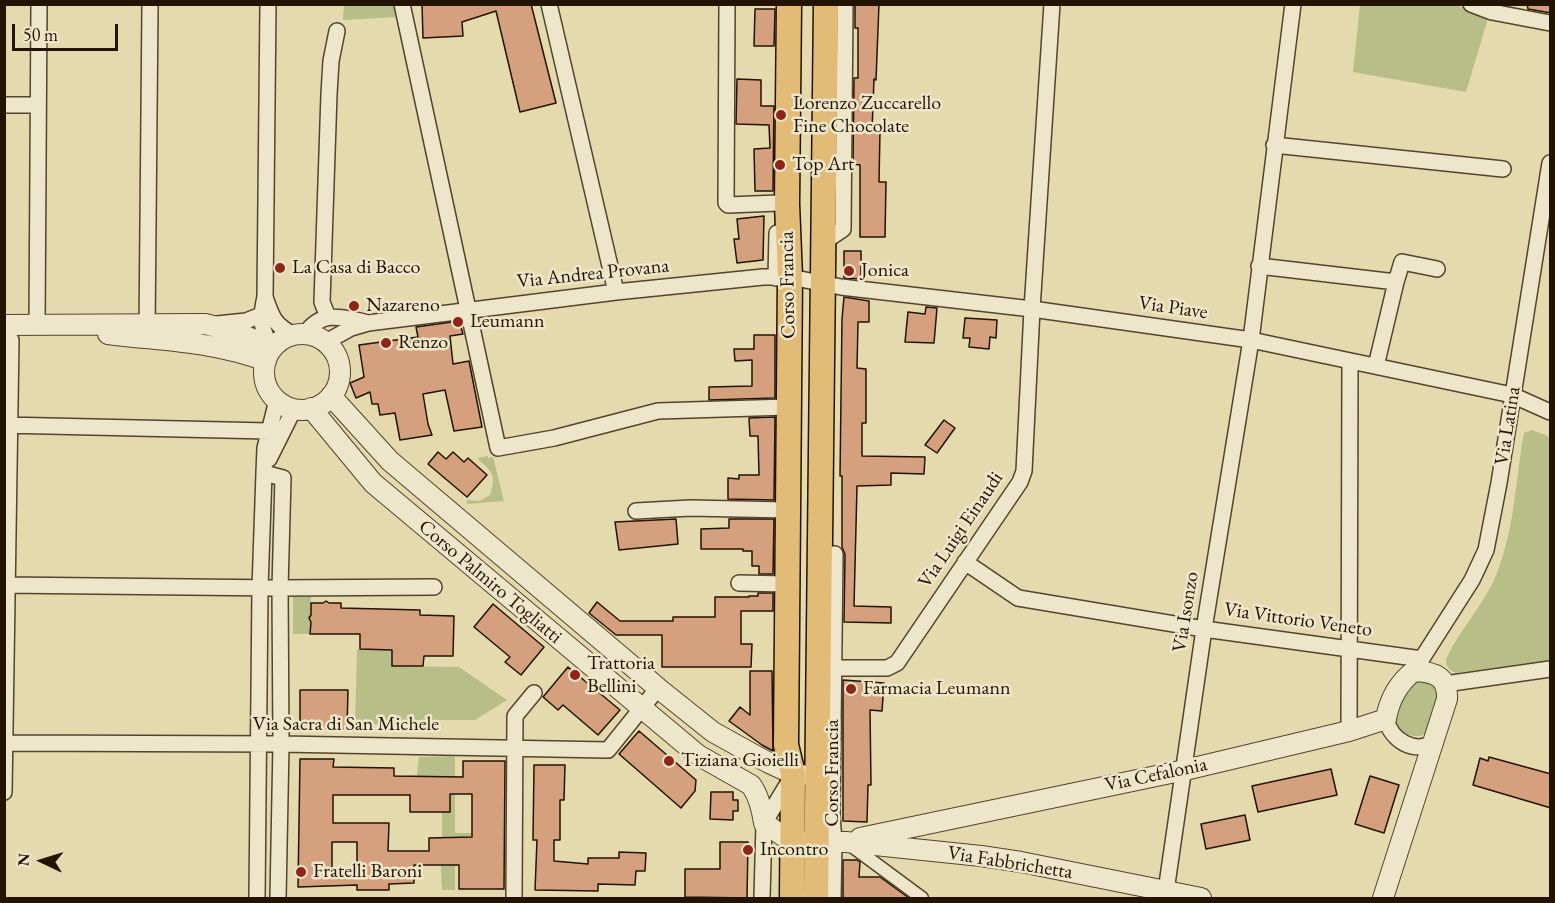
<!DOCTYPE html>
<html>
<head>
<meta charset="utf-8">
<style>
	body { margin:0 }
	#map { position:relative; width:1555px; height:903px; overflow:hidden; background:#e5d9ae; font-family:"EB Garamond",serif }
	canvas { display:block }
	.frame { position:absolute; inset:0; border:6px solid #221302; pointer-events:none }
	.north { position:absolute; left:12px; top:831px; width:60px; height:60px; -webkit-text-stroke:4px #eee6ca; paint-order:stroke; rotate:274deg; font-size:16px; font-weight:700; line-height:24px; text-align:center; color:#221302 }
	.north::after { content:''; display:block; margin:auto; width:21px; height:27px; background:#221302; clip-path:polygon(50% 0,100% 100%,50% 72%,0 100%) }
	.scale { position:absolute; left:12px; top:24px; width:106px; height:27px; box-sizing:border-box; border:3px solid #221302; border-top:0; padding-left:8px; font-size:18px; line-height:21px; white-space:nowrap; color:#221302; -webkit-text-stroke:4px #eee6ca; paint-order:stroke }
</style>
</head>
<body>
<div id="map">
<canvas width="1555" height="903"></canvas>
<div class="frame"></div>
<div class="north">N</div>
<div class="scale">50 m</div>
</div>
<script>
const ctx = document.querySelector('canvas').getContext('2d');
ctx.lineJoin = 'round';
function fillPath(path, color) {
  ctx.fillStyle = color;
  ctx.fill(path, 'evenodd');
}
function strokePath(path, color, width, dash) {
  ctx.strokeStyle = color;
  ctx.lineWidth = width;
  ctx.lineCap = dash ? 'butt' : 'round';
  ctx.setLineDash(dash || []);
  ctx.stroke(path);
}
function label(font, color, halo, rows, align = 'center') {
  ctx.font = font + ' "EB Garamond",serif';
  ctx.lineWidth = 5;
  ctx.setLineDash([]);
  ctx.textBaseline = 'middle';
  ctx.strokeStyle = halo;
  ctx.fillStyle = color;
  for (const [text, x, y, turn = 0] of rows) {
    ctx.save();
    ctx.translate(x, y);
    ctx.rotate((+turn || 0) * Math.PI / 180);
    ctx.textAlign = isNaN(turn) ? turn : align;
    if (halo) ctx.strokeText(text, 0, 0);
    ctx.fillText(text, 0, 0);
    ctx.restore();
  }
}
const green = new Path2D(`
	M344 5H395L398 17 343 20Z
	M1360 5H1454L1489 15 1466 92 1353 72Z
	M1532 430 1550 437V660L1456 673C1449 670 1446 667 1446 659 1459 631 1481 608 1494 580 1513 537 1515 490 1522 444L1524 433Z
	M488 456V458L493 457 504 501 467 504V500L480 501 490 495C497 474 492 472 477 458Z
	M293 597H311V615L309 618 311 623 310 634H293Z
	M357 649 392 650V666L459 667 507 700 475 720H415L414 725 355 724Z
	M1421 680 1435 685 1439 696 1428 730 1421 736C1376 738 1400 687 1421 680Z
	M455 756V833H472V843H508V847H455V890H442L441 865H452V838L442 837V812H450L417 776 419 757Z`);
const building = new Path2D(`
	M422 4H531L556 103 520 112 496 11 462 22 463 36 423 38Z
	M855 4H879L876 80 874 79 872 131H880L879 182H886L885 237H860V165L853 164 854 78H858V28H855Z
	M1527 4H1551V13L1528 9Z
	M755 9H775L774 46H754Z
	M737 79 761 80V106H774L773 191H755L754 149 770 148 769 125 736 124Z
	M764 216 763 260 737 263 734 239H739L737 219Z
	M844 251H861V279L844 278Z
	M844 297 869 301V322H858L857 368 866 369V423H862V456L925 457 924 474 891 473V485L857 486 854 606 891 607V623L844 622 845 554 842 547V476H840L842 319Z
	M926 307 937 308 934 343 905 342 908 312 925 314Z
	M965 318 997 320 996 338 990 337 989 349 969 347 970 338H963Z
	M459 321 463 334 450 336 453 364 469 361 482 427 454 431 445 390 423 394 428 424 432 435 400 440 395 413 380 415 378 404H372L370 392 356 398 350 383 364 377 359 345 418 337 416 327Z
	M754 335H775V398L709 400V387L752 386V360L735 361 734 349H754Z
	M775 417 774 500 728 499V478L739 479V475H759L758 436H750L749 418Z
	M944 420 955 428 937 453 925 445Z
	M438 452 446 459 453 452 464 462 468 458 487 475 467 497 428 464Z
	M676 519 678 544 619 550 615 522Z
	M729 519H774L773 574H759V566H752V551H743V549H701V529L729 528Z
	M758 593H773V611H741V644H752L751 667H662V635H616L589 613 597 602 620 621H673V617H715V597H749V596H758Z
	M326 601 329 603H341V608L420 610V615L454 616 453 656H424L423 666H392V650L360 649V634H310L311 622 309 618 311 615V603H323Z
	M493 604 544 647 521 675 505 662 510 657 474 627Z
	M568 667 620 710 598 735 563 705 558 710 543 697Z
	M750 671H772L773 751 762 745 729 721 740 707 750 715Z
	M843 680 884 683 882 711 870 710 871 785H868L867 822 843 821Z
	M300 690H348L347 729 300 728Z
	M639 731 696 780 695 791 681 808 619 754Z
	M1489 757 1551 774V808L1473 785 1480 758 1488 761Z
	M300 759H334L333 767 394 768V776L463 777V761H505L504 889H459V865H414V883L389 884V890H357V885L298 887ZM450 794H472V837L429 838V851H388L389 823H333V795H410V812H450ZM332 842H357V871H332Z
	M534 765H565L564 800H560V840H554V861L588 864V858H619V852L646 853 645 871H636L635 885 598 884V891L535 890 537 840H533Z
	M1331 769 1337 795 1258 812 1252 786Z
	M1370 776 1399 785 1384 833 1355 824Z
	M711 792H733V800H738V811H733V820L710 819Z
	M1245 815 1250 840 1206 849 1201 824Z
	M720 842H748L747 898 685 897V869H720Z
	M843 860H857L860 862 859 877H880L909 898H843Z`);
const pedestrian = new Path2D(`
	M849 844 922 898`);
const minor = new Path2D(`
	M268 4 265 297C260 319 260 328 272 348
	M402 4 498 448 554 438 658 411 788 407
	M549 4 616 292
	M727 4 726 203 728 205 778 203
	M1471 4 1492 12 1550 23
	M4 105H38
	M1274 145 1503 169
	M824 242 843 229 845 4
	M1259 266 1396 282 1376 366
	M776 278 777 233
	M1396 282 1402 262 1437 269
	M265 297C272 317 274 325 294 335
	M328 317 322 302 329 94 331 61 337 31
	M217 324 246 321 261 315
	M37 325 39 4
	M147 333 150 4
	M305 334C322 310 340 317 365 322
	M326 342 351 328 368 323 616 292 763 277H790L841 287 1032 309 1251 340 1512 395 1550 412
	M4 425 268 431
	M269 459 294 409
	M264 473 283 478 280 588 281 744 278 898
	M636 511 690 508 787 510
	M821 554H835L832 815 834 842 833 898
	M965 562 1018 598 1204 629 1422 659
	M739 583 786 584
	M4 585 280 588 434 587
	M834 668H887L897 663 1020 482 1024 471 1032 309 1052 4
	M1414 671 1472 580 1486 550 1499 483 1550 163
	M1445 684 1550 669
	M1386 719C1391 740 1414 755 1435 742
	M1349 731 1350 361
	M4 743 281 744 608 750 658 688
	M4 792 11 340
	M1166 891 1204 629 1251 340 1293 4
	M257 898 260 588 264 473 265 448 277 400
	M514 898 515 716 534 693
	M762 898 764 823 792 777`);
const tertiary = new Path2D(`
	M4 325 205 324 237 332 272 348
	M108 334C162 341 214 341 266 361
	M264 372a38 38 0 1 1 76 0a38 38 0 1 1-76 0Z
	M331 396 390 461 658 688 713 732 769 763 793 774 802 775
	M311 408 373 483 698 755 751 785C759 796 762 809 764 823L792 842H846L981 856 1021 862 1201 898
	M860 838 1185 770 1349 731 1386 719C1389 700 1399 682 1414 671 1434 672 1448 676 1447 699L1383 898`);
const primary = new Path2D(`
	M789 4 787 204 790 277 786 745 793 774 792 898
	M816 898 826 4`);
const markers = [
	[781,115,6,"#8f2418"],
	[780,165,6,"#8f2418"],
	[280,268,6,"#8f2418"],
	[849,271,6,"#8f2418"],
	[354,306,6,"#8f2418"],
	[458,322,6,"#8f2418"],
	[386,343,6,"#8f2418"],
	[575,675,6,"#8f2418"],
	[851,689,6,"#8f2418"],
	[669,761,6,"#8f2418"],
	[748,850,6,"#8f2418"],
	[301,872,6,"#8f2418"]
];
const poiNames = [
	["Lorenzo Zuccarello",793,104],
	["Fine Chocolate",793,127],
	["Top Art",792,165],
	["La Casa di Bacco",292,268],
	["Jonica",861,271],
	["Nazareno",366,306],
	["Leumann",470,322],
	["Renzo",398,343],
	["Trattoria",587,664],
	["Bellini",587,687],
	["Farmacia Leumann",863,689],
	["Tiziana Gioielli",681,761],
	["Incontro",760,850],
	["Fratelli Baroni",313,872]
];
const streetNames = [
	["Via Andrea Provana",593,274,-6],
	["Corso Francia",788,285,-91],
	["Via Piave",1173,308,8],
	["Via Latina",1508,426,-81],
	["Via Luigi Einaudi",961,530,-56],
	["Corso Palmiro Togliatti",490,582,40],
	["Via Isonzo",1186,612,-81],
	["Via Vittorio Veneto",1298,620,8],
	["Via Sacra di San Michele",346,725],
	["Corso Francia",833,773,-90],
	["Via Cefalonia",1156,775,-12],
	["Via Fabbrichetta",1010,863,9]
];
fillPath(green, '#b8be88');
fillPath(building, '#d4a07d');
strokePath(building, '#221302', 1.5);
strokePath(pedestrian, '#53442d', 15);
strokePath(minor, '#53442d', 18);
strokePath(tertiary, '#53442d', 22);
strokePath(primary, '#221302', 27);
strokePath(pedestrian, '#eee6ca', 12);
strokePath(minor, '#eee6ca', 15);
strokePath(tertiary, '#eee6ca', 20);
strokePath(primary, '#e2bc77', 24);
for (const [x, y, r, color] of markers) {
  const dot = new Path2D();
  dot.arc(x, y, r, 0, 2 * Math.PI);
  ctx.fillStyle = color;
  ctx.fill(dot);
  strokePath(dot, '#eee6ca', 2);
}
label('20px', '#221302', '#eee6ca', poiNames, 'left');
label('20px', '#221302', '#eee6ca', streetNames);
</script>
</body>
</html>
